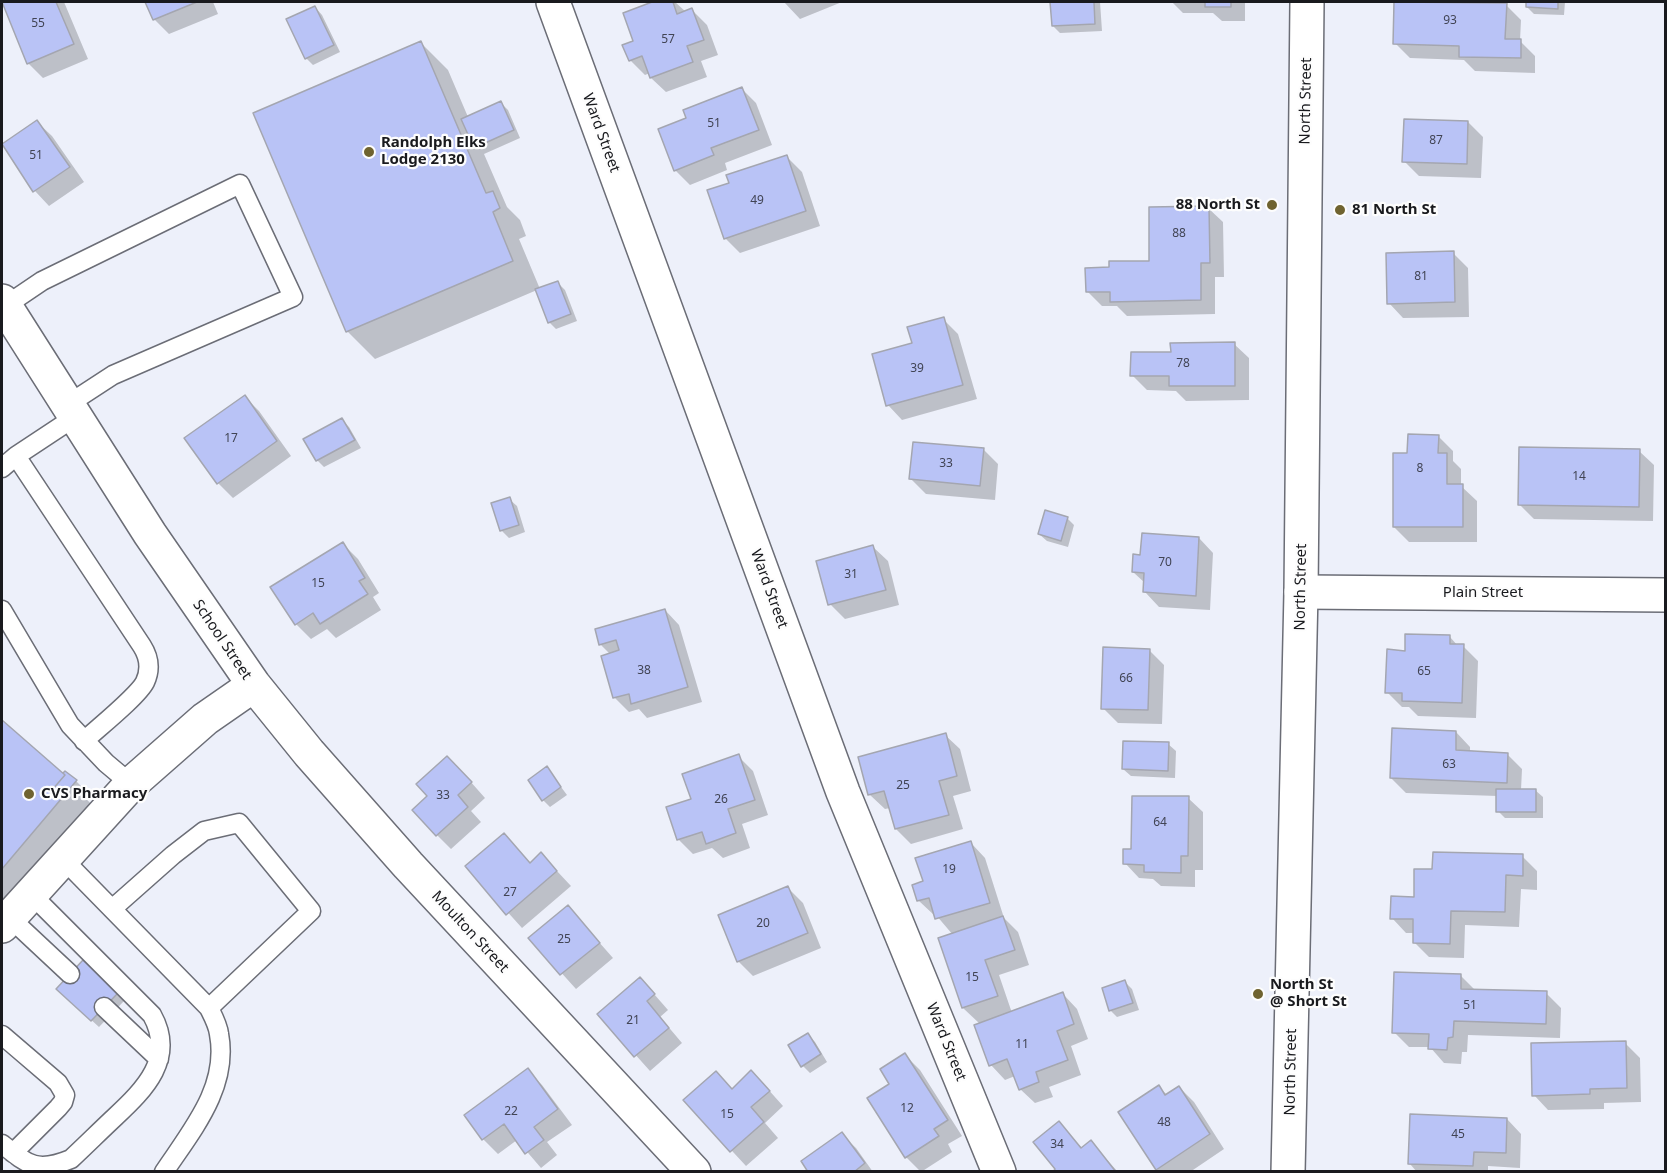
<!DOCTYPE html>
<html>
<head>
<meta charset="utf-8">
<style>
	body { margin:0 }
	#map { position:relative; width:1667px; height:1173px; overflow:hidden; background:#edf0fa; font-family:"Noto Sans",sans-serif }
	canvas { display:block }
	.frame { position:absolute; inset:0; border:3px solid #191a1e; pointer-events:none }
</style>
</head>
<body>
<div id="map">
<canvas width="1667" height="1173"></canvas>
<div class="frame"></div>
</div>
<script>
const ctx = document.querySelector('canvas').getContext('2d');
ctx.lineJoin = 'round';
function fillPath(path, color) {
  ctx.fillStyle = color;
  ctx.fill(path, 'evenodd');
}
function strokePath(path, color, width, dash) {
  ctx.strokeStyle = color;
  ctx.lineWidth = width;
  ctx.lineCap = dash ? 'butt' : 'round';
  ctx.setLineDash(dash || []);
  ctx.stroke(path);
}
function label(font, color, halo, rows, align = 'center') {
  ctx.font = font + ' "Noto Sans",sans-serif';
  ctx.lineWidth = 4.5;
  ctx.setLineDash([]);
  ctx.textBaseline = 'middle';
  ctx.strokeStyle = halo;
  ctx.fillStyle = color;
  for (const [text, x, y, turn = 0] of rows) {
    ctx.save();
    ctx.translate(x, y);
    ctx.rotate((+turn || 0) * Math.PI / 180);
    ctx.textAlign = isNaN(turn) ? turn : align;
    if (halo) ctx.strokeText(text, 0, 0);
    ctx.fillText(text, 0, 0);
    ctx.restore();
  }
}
const shadow = new Path2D(`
	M2 2H64L88 59 43 78 28 63Z
	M147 2H213L218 14 169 34 154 19Z
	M657 2H675L686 12 692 10 707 25 718 55 701 61 707 77 666 92 651 78 650 73 645 75 630 60 635 42 625 13Z
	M784 2H842L800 19Z
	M1052 2H1100L1102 31 1060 33 1053 26Z
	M1172 2H1245V21H1222L1213 13H1183Z
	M1396 2H1484L1487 4 1506 5 1521 20 1520 41 1535 56V73L1475 71 1464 60 1410 58 1395 43Z
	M1527 2H1565L1564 15 1534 14 1527 7Z
	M315 7 322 15 340 52 313 65 306 58Z
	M421 43 448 70 468 117 501 103 508 110 520 138 484 154 507 207 520 220 526 236 519 239 540 289 558 283 565 290 577 321 556 329 549 322 537 290 375 359 347 331Z
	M741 88 756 103 772 145 725 163 727 170 690 185 675 170 688 119Z
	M37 122 52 136 84 182 49 206 35 191 3 145Z
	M1468 122 1483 137 1481 178 1419 176 1404 161Z
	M787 157 802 172 820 226 740 253 725 238 731 184Z
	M1208 208 1223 222 1224 277H1215V314L1127 316 1117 306H1102L1087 291 1110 269 1151 262Z
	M1453 253 1468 268 1469 317 1403 318 1389 303Z
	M943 319 958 334 977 399 902 420 888 405 914 344Z
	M1234 344 1249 358V400L1186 401 1176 391 1147 390 1132 375 1172 353Z
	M245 397 259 411 291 456 233 498 218 483Z
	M342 420 349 427 361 448 324 467 317 460Z
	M1438 436 1453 451V461L1461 469V486L1477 501V542H1409L1394 527 1409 454Z
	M983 449 998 464 995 500 926 494 911 479Z
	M1639 451 1654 465 1653 521 1534 519 1519 504Z
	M509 499 517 506 525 532 509 538 502 531 493 504Z
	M1067 518 1074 525 1068 547 1047 541 1039 534Z
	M1199 538 1213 553 1210 610 1159 607 1145 592V583L1133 572 1141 556Z
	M343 544 358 559 379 593 373 597 381 610 336 638 327 629 311 639 296 624Z
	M873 547 888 561 899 605 845 619 830 604Z
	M665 610 679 625 702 702 647 718 639 709 629 712 615 698 610 654 600 644Z
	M1450 637 1458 646H1463L1478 661 1476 718 1418 716 1409 707H1402L1387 692 1406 652Z
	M1149 650 1164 665 1162 724 1118 723 1103 708Z
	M2 723 70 781 66 773 76 781 83 788 80 792 91 804 2 928Z
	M1456 732 1470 747V753L1507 754 1522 769 1521 790H1535L1543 797V818H1505L1498 811V796L1406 793 1391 778Z
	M945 735 960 749 971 791 953 796 963 829 911 844 896 829 890 808 885 809 870 795 860 758Z
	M1168 744 1176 751 1175 778 1131 776 1123 769Z
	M738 756 753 771 768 815 742 824 750 848 723 858 712 848 693 854 679 840 668 808 693 800Z
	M547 768 567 795 550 807 543 800Z
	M462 772 485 798 471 811 481 822 451 849 437 835Z
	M1188 798 1203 812V870H1195V887L1161 886 1153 879 1139 878 1125 863 1132 850Z
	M504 835 531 864 541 854 571 886 522 928 467 867Z
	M971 843 985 858 1004 918 1018 932 1029 965 999 975 1012 1013 1063 994 1077 1009 1088 1039 1071 1046 1081 1075 1049 1087 1053 1097 1035 1103 1020 1089 1015 1076 1005 1080 991 1065 980 1024 963 1008 953 935 936 915H934L919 901 925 882Z
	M1522 856 1537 871V890L1521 889 1519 927 1465 925 1464 958 1429 957 1414 942V933H1406L1392 918 1415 898 1434 871Z
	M788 888 803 903 821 948 753 976 738 961Z
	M568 907 613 958 576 989 530 938Z
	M83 962 124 1001 99 1027 65 996Z
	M1460 975 1476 991 1546 993 1561 1008 1560 1038 1468 1035 1467 1052H1462L1461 1064 1444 1063 1430 1047H1409L1394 1032Z
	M1125 982 1132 989 1139 1010 1117 1017 1110 1010Z
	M654 994 668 1010 660 1017 682 1043 650 1071 599 1014Z
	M808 1035 815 1042 827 1062 810 1073 803 1066Z
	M1625 1043 1640 1058 1641 1102 1604 1103V1109L1548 1110 1534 1095Z
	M905 1055 920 1070 962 1136 948 1144 952 1152 921 1172 906 1157 891 1084Z
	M527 1070 542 1085 572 1125 547 1142 557 1155 541 1168 517 1140 498 1154 483 1139 466 1116Z
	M766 1087 783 1106 765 1123 778 1138 746 1166 685 1100 732 1090Z
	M1159 1087 1167 1095 1179 1087 1194 1102 1224 1149 1190 1172H1160L1157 1169Z
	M1507 1119 1521 1134 1520 1168 1488 1166V1172H1417L1410 1164Z
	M1059 1123 1083 1149 1091 1142 1118 1172H1055Z
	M841 1134 856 1148 873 1172H810Z`);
const building = new Path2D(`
	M2 2H56L74 44 27 64Z
	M145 2H197L153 20Z
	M652 2H673L677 14 692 8 704 40 687 46 693 62 650 78 642 56 629 61 622 45 633 41 623 13Z
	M1050 2H1094L1095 24 1052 26Z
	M1205 2H1231V7H1205Z
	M1394 2 1507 3 1505 39H1521V58L1459 57V46L1393 44Z
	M1526 2H1558V9L1526 7Z
	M315 6 334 45 305 59 286 19Z
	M421 41 486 193 493 191 500 208 493 212 513 261 346 332 253 113Z
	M742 87 759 130 711 148 714 155 674 171 658 129 686 118 683 110Z
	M501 101 514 130 474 148 461 119Z
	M1404 119 1468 121 1467 164 1402 162Z
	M37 120 70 167 33 192 2 144Z
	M787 155 806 211 724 239 707 190 729 183 726 175Z
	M1209 206 1210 263H1201V300L1110 302V292H1086L1085 268 1109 267V261H1149V207Z
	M1454 251 1455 302 1387 304 1386 253Z
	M558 281 571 314 548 323 535 289Z
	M944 317 963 385 886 406 872 354 912 343 907 327Z
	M1235 342V386H1169V376H1130L1131 352H1171L1170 343Z
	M245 395 277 441 217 484 184 438Z
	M342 418 355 440 316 461 303 439Z
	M1408 434 1439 435 1438 453H1447V484H1463V527H1393V453H1407Z
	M913 442 984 448 980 486 909 479Z
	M1519 447 1640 449 1639 507 1518 505Z
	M510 497 519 525 500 531 491 503Z
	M1045 510 1068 517 1061 541 1038 534Z
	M1142 533 1199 537 1196 596 1143 592 1144 573 1132 572 1133 554 1140 555Z
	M343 542 365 578 359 581 368 594 320 624 313 613 295 625 270 587Z
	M873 545 886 590 828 605 816 561Z
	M665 609 688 687 631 704 629 694 613 698 601 656 619 650 616 640 599 645 595 629Z
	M1405 634 1450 635V644H1464L1462 703 1402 701V693H1385L1387 649 1405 651Z
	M1103 647 1150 649 1148 710 1101 709Z
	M2 720 65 775 52 790 62 798 2 869Z
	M1392 728 1456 731V750L1508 753 1507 783 1390 778Z
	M946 733 957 776 939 781 949 815 895 829 884 791 868 795 858 757Z
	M1123 741 1169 742 1168 771 1122 769Z
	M739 754 755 800 728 809 736 833 706 844 702 832 677 840 666 807 691 799 682 774Z
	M447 756 472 782 458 795 468 807 436 836 412 810 427 796 416 784Z
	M547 766 561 787 542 801 528 780Z
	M65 771 77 780 62 798 52 790 65 775 63 773Z
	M1496 789H1536V812H1496Z
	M1132 796H1189L1188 856H1181V873L1144 872V865L1123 864V849H1131Z
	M504 833 530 863 541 852 557 871 506 915 465 866Z
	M971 841 990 903 935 919 929 898 917 901 912 885 923 881 915 858Z
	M1433 852 1523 854V876L1506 875 1505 912 1451 911 1450 944 1413 943V919H1390L1391 896 1414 897V869H1432Z
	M788 886 808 933 737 962 718 915Z
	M568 905 600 943 560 975 528 938Z
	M1003 916 1015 950 985 960 998 996 962 1008 938 938Z
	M83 960 118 993 91 1021 56 989Z
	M1394 972 1461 974V989L1547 991 1546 1024 1454 1021 1453 1037 1448 1038 1447 1050 1428 1049 1429 1034 1392 1033Z
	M640 977 655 994 647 1001 669 1028 634 1057 597 1014Z
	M1125 980 1133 1003 1109 1011 1102 988Z
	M1063 992 1074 1024 1057 1031 1068 1060 1036 1072 1039 1082 1019 1090 1007 1059 989 1066 974 1025Z
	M808 1033 821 1054 801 1067 788 1045Z
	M1626 1041 1627 1088 1590 1089V1094L1532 1096 1531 1043Z
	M905 1053 948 1120 934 1129 939 1136 905 1158 867 1098 889 1084 880 1069Z
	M528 1068 558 1109 534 1127 544 1140 525 1154 504 1124 482 1140 464 1115Z
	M751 1070 770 1091 751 1107 764 1122 730 1152 683 1100 716 1071 732 1089Z
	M1159 1085 1165 1095 1179 1086 1210 1134 1156 1170 1118 1112Z
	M1410 1114 1507 1118 1506 1153 1474 1152 1473 1166 1408 1164Z
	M1059 1121 1081 1148 1091 1140 1116 1172H1053L1055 1169 1033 1142Z
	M842 1132 865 1163 854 1172H808L801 1161Z`);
const service = new Path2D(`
	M5 306 42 281 240 184 293 297 113 375 67 405
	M16 456 142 646C149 657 151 669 145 682 138 696 98 728 84 741
	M2 468 16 456 75 417
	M2 610 70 725 106 763 131 784
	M63 859 209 1008C213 1016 218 1025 219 1034 229 1087 192 1130 164 1172
	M112 909 173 855 204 831 239 823 311 911 209 1008
	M9 917 70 974
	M104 1007 159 1059
	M2 1035 58 1083 65 1095 63 1102 58 1108 13 1153
	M2 1144C28 1165 37 1173 71 1159 86 1145 100 1131 115 1117 145 1089 176 1058 152 1015L30 893`);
const minor = new Path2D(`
	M553 2 843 792 999 1172
	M2 301 150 534 254 685 309 753 408 865 694 1172
	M1301 592 1666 595
	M2 926 131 784 205 719 254 685`);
const secondary = new Path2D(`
	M1288 1172 1301 592 1307 2`);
const markers = [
	[369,152,6,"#6f6330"],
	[1272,205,6,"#6f6330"],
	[1340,210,6,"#6f6330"],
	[29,794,6,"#6f6330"],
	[1258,994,6,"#6f6330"]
];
const numberNames = [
	["93",1450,21],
	["55",38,24],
	["57",668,40],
	["51",714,124],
	["87",1436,141],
	["51",36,156],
	["49",757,201],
	["88",1179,234],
	["81",1421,277],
	["78",1183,364],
	["39",917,369],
	["17",231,439],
	["33",946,464],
	["8",1420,469],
	["14",1579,477],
	["70",1165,563],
	["31",851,575],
	["15",318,584],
	["38",644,671],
	["65",1424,672],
	["66",1126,679],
	["63",1449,765],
	["25",903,786],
	["33",443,796],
	["26",721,800],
	["64",1160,823],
	["19",949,870],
	["27",510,893],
	["20",763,924],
	["25",564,940],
	["15",972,978],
	["51",1470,1006],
	["21",633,1021],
	["11",1022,1045],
	["12",907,1109],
	["22",511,1112],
	["15",727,1115],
	["48",1164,1123],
	["45",1458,1135],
	["34",1057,1145]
];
const streetNames = [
	["North Street",1306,101,-89],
	["Ward Street",601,133,70],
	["North Street",1301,587,-89],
	["Ward Street",769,589,70],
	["Plain Street",1483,593],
	["School Street",222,640,56],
	["Moulton Street",470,932,47],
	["Ward Street",946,1042,68],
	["North Street",1291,1072,-89]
];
const poiNames = [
	["Randolph Elks",381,143],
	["Lodge 2130",381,160],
	["88 North St",1260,205,"right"],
	["81 North St",1352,210],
	["CVS Pharmacy",41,794],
	["North St",1270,985],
	["@ Short St",1270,1002]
];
fillPath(shadow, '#0003');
fillPath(building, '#b9c3f6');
strokePath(building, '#a4a6b0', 1.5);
strokePath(service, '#6b6d76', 21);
strokePath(minor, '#6b6d76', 36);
strokePath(secondary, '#6b6d76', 36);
strokePath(service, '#fff', 18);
strokePath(minor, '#fff', 33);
strokePath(secondary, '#fff', 33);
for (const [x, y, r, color] of markers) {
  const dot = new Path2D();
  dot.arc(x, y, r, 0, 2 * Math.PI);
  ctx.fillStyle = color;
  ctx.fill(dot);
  strokePath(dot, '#fdfdfd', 2);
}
label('12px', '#414454', null, numberNames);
label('15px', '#191a1e', '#fdfdfd', streetNames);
label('bold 15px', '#191a1e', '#fdfdfd', poiNames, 'left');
</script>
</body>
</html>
